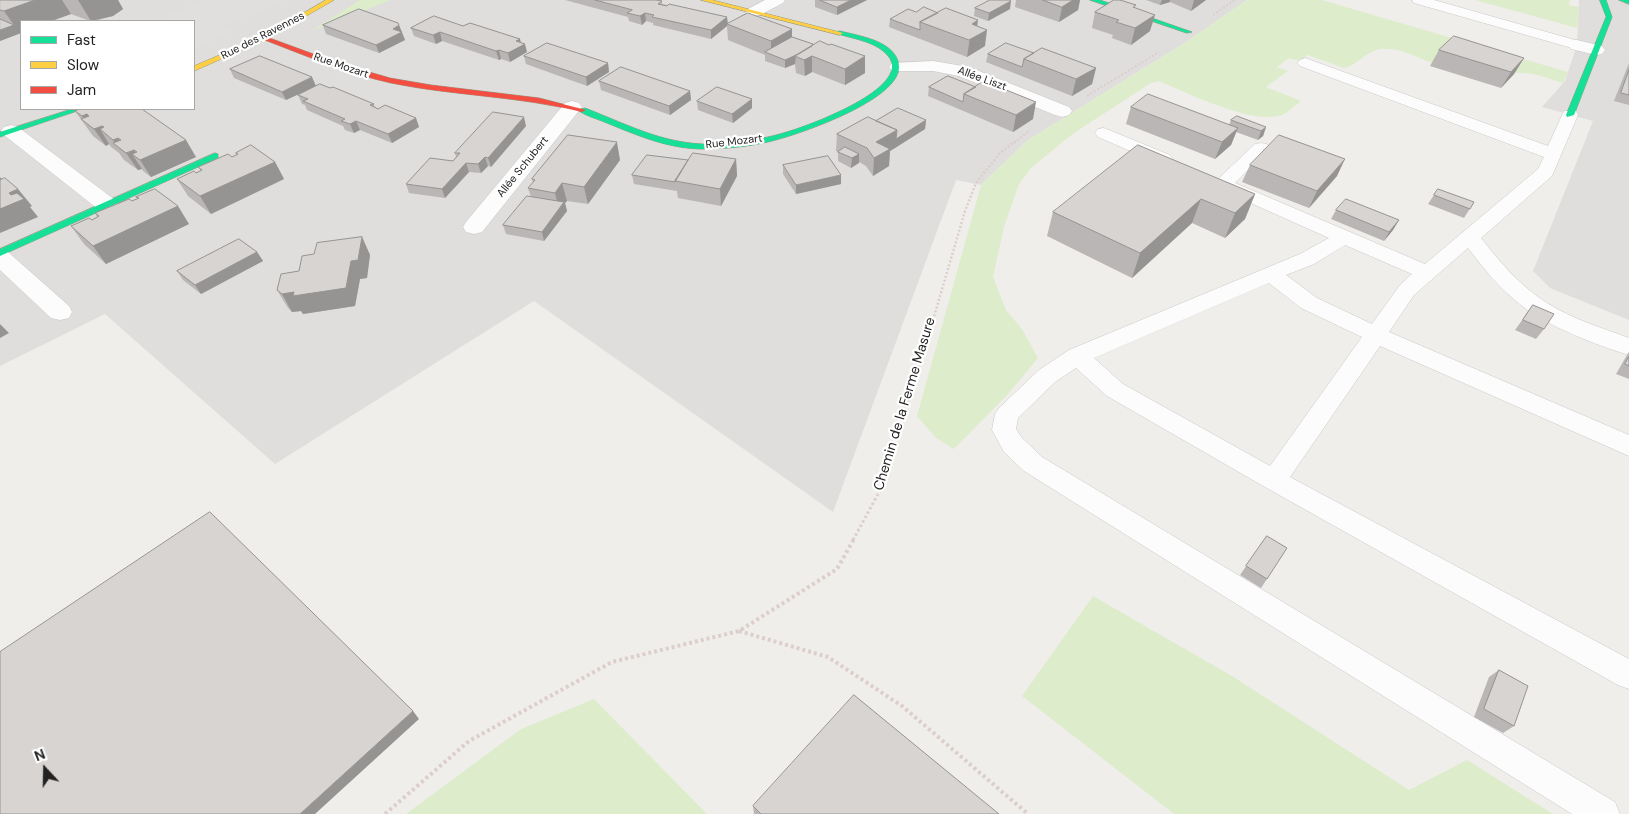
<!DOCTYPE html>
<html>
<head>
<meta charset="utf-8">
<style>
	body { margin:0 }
	#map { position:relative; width:1629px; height:814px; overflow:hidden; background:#f0eeeb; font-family:"DM Sans",sans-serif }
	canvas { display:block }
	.legend { position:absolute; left:20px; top:20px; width:175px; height:90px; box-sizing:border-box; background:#fff; border:1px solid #a7a7a7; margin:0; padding:6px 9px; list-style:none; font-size:15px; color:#222 }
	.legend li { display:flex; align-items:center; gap:10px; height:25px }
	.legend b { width:25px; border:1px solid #a7a7a7 }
	.north { position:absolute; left:20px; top:744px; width:50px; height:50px; -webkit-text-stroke:4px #fff; paint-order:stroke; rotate:339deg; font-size:14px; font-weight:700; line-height:20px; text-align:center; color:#222 }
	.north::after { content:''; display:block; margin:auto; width:18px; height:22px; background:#222; clip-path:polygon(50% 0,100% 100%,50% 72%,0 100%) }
</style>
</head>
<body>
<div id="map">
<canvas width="1629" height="814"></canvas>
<ul class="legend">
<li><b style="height:6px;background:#16e098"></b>Fast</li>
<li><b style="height:6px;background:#ffcf43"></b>Slow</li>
<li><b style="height:6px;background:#f24e42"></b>Jam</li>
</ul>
<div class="north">N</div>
</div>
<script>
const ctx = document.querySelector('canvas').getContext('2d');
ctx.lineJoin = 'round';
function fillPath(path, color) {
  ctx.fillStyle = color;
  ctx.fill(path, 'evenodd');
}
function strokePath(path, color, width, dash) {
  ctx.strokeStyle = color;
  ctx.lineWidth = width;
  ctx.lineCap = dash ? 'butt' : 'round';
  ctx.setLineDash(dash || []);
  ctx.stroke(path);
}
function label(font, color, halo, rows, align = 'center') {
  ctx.font = font + ' "DM Sans",sans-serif';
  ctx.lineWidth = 4.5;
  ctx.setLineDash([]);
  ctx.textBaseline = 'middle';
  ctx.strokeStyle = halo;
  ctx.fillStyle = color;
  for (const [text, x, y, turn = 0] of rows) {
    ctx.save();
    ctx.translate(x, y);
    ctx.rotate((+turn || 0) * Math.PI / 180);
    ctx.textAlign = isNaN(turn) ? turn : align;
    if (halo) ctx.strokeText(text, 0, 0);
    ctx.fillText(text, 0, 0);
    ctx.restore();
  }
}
const residential = new Path2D(`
	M0 0H1247L1183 44 1028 140 981 185 956 180 833 512 534 301 275 464 105 314 0 366ZM21 21H194V109H21Z
	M1579 0H1629V320L1550 288 1533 271 1593 121 1542 107 1565 81 1577 45Z`);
const grass = new Path2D(`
	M360 0H391L311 31Z
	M1247 0H1322L1568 72 1563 83C1553 80 1543 76 1533 74 1501 71 1464 71 1433 63 1416 58 1400 47 1381 49 1366 51 1358 65 1344 68L1308 55 1299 61 1289 58 1277 67 1288 71 1266 87 1301 101C1294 106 1286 115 1278 116 1248 123 1188 93 1159 81L1151 83 1074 133 1032 167 1019 184 1004 227 993 277 1006 310 1022 329 1038 358 1008 394 954 449 936 438 917 416 981 185 1028 140 1183 44Z
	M1475 0H1570L1569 5 1579 7 1577 28Z
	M1093 596 1232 676 1409 790 1467 760 1553 814H1174L1022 696Z
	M594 699 707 814H406L521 729Z`);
const parking = new Path2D(`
	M205 0H286L219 28 237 29 194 48V21L156 20Z`);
const pathFar3 = new Path2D(`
	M1213 15 1235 0
	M1087 96 1159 52
	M1014 143 1030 130`);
const pathFar2 = new Path2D(`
	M933 320 965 211 976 183 1000 153 1015 141`);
const pathFar1 = new Path2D(`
	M853 540 884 483 933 318`);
const path = new Path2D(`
	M739 631 828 657 902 706 1028 814
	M385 814 469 741 612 662 739 631 837 569 854 539`);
const lane = new Path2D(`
	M1412 0H1434L1582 42 1585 45 1582 48H1572L1414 3Z
	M1305 58 1548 146 1564 111H1576L1578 115 1552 176 1481 238C1500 262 1520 286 1547 303 1572 319 1602 328 1629 338V355C1596 345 1547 326 1521 305 1500 289 1484 269 1468 248L1414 295 1389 332 1629 435V456L1380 346 1290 477 1629 659V689L1618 685 1265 487 1107 396 1076 368 1055 382 1018 418 1016 429 1022 438 1042 457 1615 802 1620 814H1572L1024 471 1004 452 992 430 995 414 999 408 1039 370 1069 350 1300 254 1329 238 1217 188 1214 184 1217 180 1255 144 1261 143 1267 144 1270 148 1235 183 1425 264 1538 169 1544 157 1300 66 1297 63 1300 60ZM1345 245 1412 274 1400 285 1372 324 1317 298 1286 275 1314 264ZM1269 283 1301 308 1362 337 1270 466 1123 384 1094 358Z
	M1104 128 1170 155 1173 159 1170 163 1164 164 1158 163 1098 137 1095 133 1098 129Z`);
const street = new Path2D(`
	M765 0H785L783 3 760 15H748L746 12 748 9Z
	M1577 40 1602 46 1605 50 1602 54 1596 55 1571 49 1568 45 1571 41Z
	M933 61 969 67 1069 107 1072 111 1069 115 1062 117 1055 115 959 76 933 71H892L889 67 892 63Z
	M572 101 579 103 582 107 482 232 474 234 466 232 463 227 466 222 565 103Z
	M11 125 18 127 115 200 118 205 115 210 107 212 99 210 4 135 1 131 4 127Z
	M0 250 8 252 69 306 72 312 69 318 60 320 51 318 0 270Z`);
const fast = new Path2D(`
	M1090 0H1100L1192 32 1187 33Z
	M1600 0H1606L1612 17 1574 115 1567 117 1566 115 1606 17Z
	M1619 0H1629V4Z
	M840 31C859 36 891 40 898 61 911 97 797 135 772 141 748 147 724 149 700 149 665 148 634 134 602 121 594 118 584 115 578 110L585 108C634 127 668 147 723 144 745 142 768 138 790 131 810 125 911 88 889 57 878 42 854 39 838 34V32Z
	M72 109H83L0 137V132Z
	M215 153 218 154V158L0 256V249Z`);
const slow = new Path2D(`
	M326 0H334L266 39 194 71V66L262 37Z
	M701 0H712L843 33 840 35Z`);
const jam = new Path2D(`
	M264 36 338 63 390 78 431 85 539 98 586 110 582 112C519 96 454 96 391 83 346 73 304 55 262 39L260 38Z`);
const wall = new Path2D(`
	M0 0H118L123 9 113 16 94 21H90L71 14 0 41Z
	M565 0H656L662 1V4L727 17V24L792 29V37L813 45 865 73 845 85 812 72 805 76 796 73 795 64 785 68 765 61V55L728 40 727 26 711 39 653 25V23L646 21 642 25 629 21 628 17Z
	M815 0H867L837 15 815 7Z
	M1016 0H1080L1078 10 1059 22 1015 7Z
	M1146 0H1206L1191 11 1170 2 1160 5Z
	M975 8 1010 9 988 21 974 16Z
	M1135 8 1150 31 1131 45 1112 38 1113 35 1092 28 1095 12Z
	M916 12 977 26 985 46 967 57 889 27 890 19Z
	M398 23 405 40 379 53 326 34 323 25Z
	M463 26 520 39 521 42 527 52 510 62 501 59 499 60 442 41 436 44 414 36 411 28Z
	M1439 50 1524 58 1514 74 1501 88 1430 66Z
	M1034 53 1096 68 1092 84 1072 96 986 62 988 54Z
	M524 56 608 63 609 72 587 86 526 64Z
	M1629 63V105L1614 101Z
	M230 69 316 86 286 100 234 78Z
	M599 81 690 91 691 100 670 115 601 90Z
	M929 87H976L1033 119 1013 132 928 96Z
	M298 95 374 104 375 107 378 109 416 118 419 127 392 143 360 130 354 133 345 130 343 126 307 110 305 105 302 104Z
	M697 101 752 108 733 123 698 110Z
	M1131 107 1229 125 1231 120 1266 127 1263 136 1258 140 1236 132 1231 145 1215 159 1126 124Z
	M81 109 196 157 151 177 143 171 142 169 138 170 124 160 119 153 111 147 109 144 106 146 93 136 75 111Z
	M926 120 925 129 890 151 889 166 873 176 866 166 859 162 851 168 838 161V152L836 151 837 134 876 121Z
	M526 126 491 167 488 166 481 173 469 172 445 198 409 193 406 184 453 161 456 157 455 153Z
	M236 153 275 162 284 179 211 214 188 196 177 179 201 171 198 167 232 157 237 155Z
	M736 159 737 176 721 206 678 198 677 191 634 184 632 175 688 160Z
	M620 160 588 204 567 201 565 203 567 211 544 241 506 234 503 225 531 197 528 188 533 183 532 179Z
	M783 165 841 184 796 194 783 174Z
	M1250 165 1337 176 1309 208 1242 182Z
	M1255 194 1245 219 1225 238 1192 223 1132 278 1047 236 1053 212Z
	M1434 195 1474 202 1464 218 1428 204Z
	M136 197 189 224 106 264 84 244 71 226 92 220 97 217 95 213 132 201 138 199Z
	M1336 210 1399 220 1393 230 1384 241 1331 219Z
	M362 237 370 255 367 278 360 279 355 306 303 314 301 311 292 312 288 308 277 290 299 271 314 254Z
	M257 252 263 261 201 294 183 280 177 271Z
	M1533 305 1544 329 1536 339 1515 330Z
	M1629 352V379L1616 374 1627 355Z
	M1267 536V579L1261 588 1240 575Z
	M1499 670 1514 726 1503 733 1474 717 1489 677Z
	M753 806 999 814H754Z`);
const shadedWall = new Path2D(`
	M35 0H62L71 14 51 21H21V33L0 41V30L14 25 4 11Z
	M78 0H118L123 9 113 16 91 21Z
	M851 0H867L837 15V7Z
	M1073 0H1080L1078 10 1059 22 1062 7Z
	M1162 0H1170V2L1160 5Z
	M1194 0H1206L1191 11Z
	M1011 1 1010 9 988 21 989 13Z
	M645 13 646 21 642 25 640 16Z
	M1155 15 1150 31 1131 45 1135 28Z
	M727 17 728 24H727V26L711 39V30Z
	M978 20 976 36 987 30 985 46 967 57 972 24Z
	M399 25 405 40 379 53 376 45 393 29Z
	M792 29V45L771 54V41Z
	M440 32 442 41 436 44 433 35Z
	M520 39 521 46 525 44 527 52 510 62 508 53 516 41Z
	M820 49 812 56V72L805 76 804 60Z
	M499 50 501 59 499 60 496 51Z
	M796 55 795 64 785 68V60Z
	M865 56V73L845 85V69Z
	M1524 58 1514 74 1501 88 1511 72Z
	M608 63 609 72 587 86 586 77Z
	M1096 68 1092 84 1072 96 1076 79Z
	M312 77 316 86 286 100 282 92Z
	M690 91 691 100 670 115 669 106Z
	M752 99V108L733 123 732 114Z
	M1036 102 1033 119 1013 132 1016 115Z
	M87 114 96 128 102 126 109 136 100 129 109 144 106 146 94 129 86 122 82 116Z
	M524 117 526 126 491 167 488 158Z
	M416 118 419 127 392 143 388 134Z
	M926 120 925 129 895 148 896 139Z
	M356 121 360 130 354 133 350 124Z
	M1266 127 1263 136 1258 140 1261 131Z
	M1238 128 1231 145 1215 159 1222 142Z
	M897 130 895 148 890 151 889 166 873 176 874 158 876 142Z
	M118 138 128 153 134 150 140 159 186 140 196 157 151 177 140 160 132 154 142 169 138 170 126 153 118 147 113 140Z
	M617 142 620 160 588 204 584 187Z
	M859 154V163L851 168 852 158Z
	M485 157 488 166 481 173 478 164Z
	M736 159 737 176 721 206 720 189Z
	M1345 159 1337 176 1309 208 1317 191Z
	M275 162 284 179 211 214 200 196Z
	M466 163 469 172 445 198 442 189Z
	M841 175V184L796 194V185Z
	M0 177 11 192 18 189 32 206 30 207 38 217 0 233Z
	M562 183 567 201 565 203 567 211 544 241 542 232 559 209 555 193Z
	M1255 194 1245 219 1225 238 1235 213Z
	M1201 199 1192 223 1132 278 1140 253Z
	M178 206 189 224 106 264 93 246Z
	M1399 220 1393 230 1384 241 1389 232Z
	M362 237 370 255 367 278 360 279 355 306 303 314 301 311 292 312 282 294Z
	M257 252 263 261 201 294 195 285Z
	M0 324 9 333 0 338Z
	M413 711 419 719 315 814H300Z`);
const building = new Path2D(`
	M0 0H35L4 11 0 10Z
	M595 0H656L662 1 658 4 667 6 669 4 727 17 711 30 652 17 654 15 645 13 640 16 627 13 632 10Z
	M820 0H851L837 7Z
	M990 0H1009L1011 1 989 13 975 8Z
	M1043 0H1073L1062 7Z
	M1114 0H1120L1136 5 1133 7 1155 15 1135 28 1116 22 1119 20 1095 12Z
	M924 7 938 13 920 22V30L890 19 908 9 916 12Z
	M946 8 978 20 972 24 987 30 969 40 920 22Z
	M359 9 398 23 399 25 393 29 402 32 376 45 323 25Z
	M748 13 792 29 771 41 727 24Z
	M434 16 463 26 470 23 520 39 516 41 525 44 508 53 499 50 496 51 440 32 433 35 411 28Z
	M0 19 14 25 0 30Z
	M1454 36 1524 58 1511 72 1439 50Z
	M792 37 813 44 811 46H812L797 55H796L785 60 765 52Z
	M820 41 829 45 831 44 865 56 845 69 812 56 804 60 795 56Z
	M547 43 608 63 586 77 524 56Z
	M1006 43 1034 53 1024 59 1022 67 988 54Z
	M1042 48 1096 68 1076 79 1024 59Z
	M260 56 312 77 282 92 230 69Z
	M621 67 690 91 669 106 599 81Z
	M1629 70V95L1621 93Z
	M948 76 976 87 964 94 963 102 929 87Z
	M984 81 1036 102 1016 115 964 94Z
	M320 84 330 88 333 87 374 104 370 105 378 109 385 105 416 118 388 134 356 121 350 124 341 121 345 119 303 101 308 99 298 95Z
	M717 87 752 99 732 114 697 101Z
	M1148 94 1238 128 1222 142 1131 107Z
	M898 108 926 120 896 139 897 130 876 121Z
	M81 109H142L186 140 140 160 132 154 137 152 134 150 126 153 113 143 121 140 118 138 113 140 100 129 104 127 102 126 94 129 81 119 89 116 87 114 82 116 75 111Z
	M493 112 524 117 488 158 485 157 478 164 466 163 442 189 406 184 430 158 453 161 460 153H455Z
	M1237 116 1266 127 1261 131 1231 120Z
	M868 117 897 130 876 142 890 149 874 158 867 148 837 134Z
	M568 135 617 142 584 187 562 183 555 193 528 188 535 180 532 179Z
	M1279 135 1345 159 1317 191 1250 165Z
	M251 145 275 162 200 196 177 179 194 171 196 173 202 170 198 167 228 154 232 157 238 154 236 153Z
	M1138 145 1255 194 1235 213 1201 199 1140 253 1053 212Z
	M845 147 859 154 852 158 838 152Z
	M693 153 736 159 720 189 675 181Z
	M647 155 688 160 675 182 632 175Z
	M828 156 841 175 796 185 783 165Z
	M5 178 18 189 9 193 11 195 17 193 24 199 0 209V180Z
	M155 189 178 206 93 246 71 226 89 218 92 220 99 216 95 213 129 199 132 201 139 198 136 197Z
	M1438 189 1474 202 1470 209 1434 195Z
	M527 196 564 202 542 232 503 225Z
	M1346 199 1399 220 1389 232 1336 210Z
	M362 237 358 260 351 261 346 288 293 296 294 292 282 294 277 290 281 274 299 271 302 256 314 254 317 243Z
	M239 239 257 252 195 285 177 271Z
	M1533 305 1554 314 1544 329 1523 320Z
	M1629 357V366L1625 364Z
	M210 512 413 711 300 814H0V652Z
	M1267 536 1287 548 1267 579 1246 566Z
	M1499 670 1528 686 1514 726 1484 709Z
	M854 695 999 814H761L753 806Z`);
const farStreetnames = [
	["Rue des Ravennes",263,36,-27],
	["Rue Mozart",341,66,19],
	["Allée Liszt",982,79,20],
	["Rue Mozart",734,142,-7],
	["Allée Schubert",523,167,-51]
];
const streetNames = [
	["Chemin de la Ferme Masure",905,404,-73]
];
fillPath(residential, '#dfdedc');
fillPath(grass, '#ddeccb');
fillPath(parking, '#e0dfde');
strokePath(lane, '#c9c8c7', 1);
strokePath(street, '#c9c8c7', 1);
strokePath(fast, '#999a82', 1);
strokePath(slow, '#999a82', 1);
strokePath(jam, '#999a82', 1);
strokePath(pathFar3, '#dccecd', 2, [2, 2]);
strokePath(pathFar2, '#dccecd', 2.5, [2, 2]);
strokePath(pathFar1, '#dccecd', 3, [2.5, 2.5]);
strokePath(path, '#dccecd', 4, [3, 3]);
fillPath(lane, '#fdfcfc');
fillPath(street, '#fdfcfc');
fillPath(fast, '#16e098');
fillPath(slow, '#ffcf43');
fillPath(jam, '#f24e42');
fillPath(wall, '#b9b6b5');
fillPath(shadedWall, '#969493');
fillPath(building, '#d7d4d2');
strokePath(building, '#969493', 1);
label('11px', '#222', '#fff', farStreetnames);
label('14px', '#222', '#fff', streetNames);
</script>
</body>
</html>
